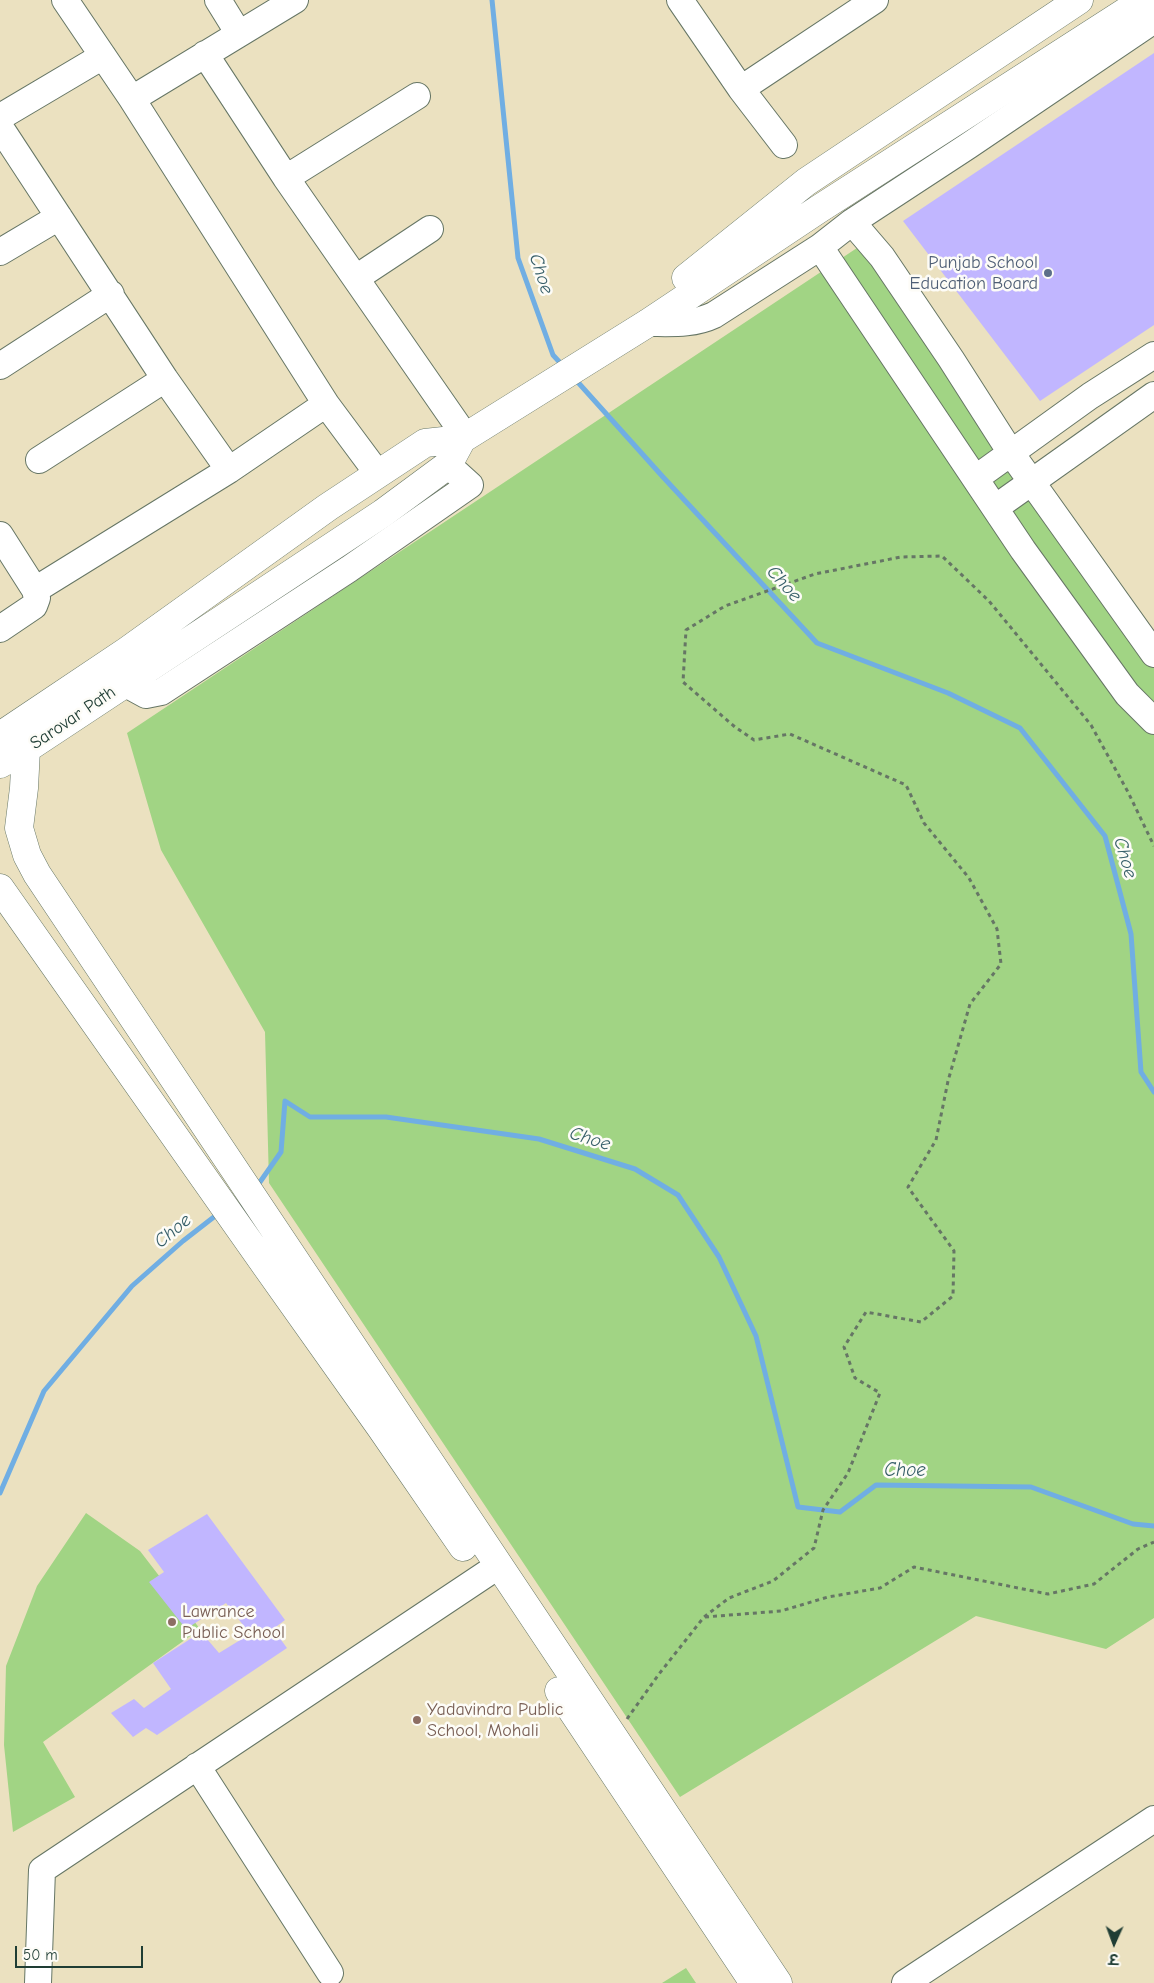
<!DOCTYPE html>
<html>
<head>
<meta charset="utf-8">
<style>
	body { margin:0 }
	#map { position:relative; width:1154px; height:1983px; overflow:hidden; background:#ebe1c0; font-family:"Comic Neue","Playpen Sans Deva",sans-serif }
	canvas { display:block }
	.north { position:absolute; left:1089px; top:1918px; width:50px; height:50px; -webkit-text-stroke:4px #fdfcf7; paint-order:stroke; rotate:182deg; font-size:14px; font-weight:700; line-height:20px; text-align:center; color:#1f3d34 }
	.north::after { content:''; display:block; margin:auto; width:18px; height:22px; background:#1f3d34; clip-path:polygon(50% 0,100% 100%,50% 72%,0 100%) }
	.scale { position:absolute; left:15px; top:1946px; width:128px; height:22px; box-sizing:border-box; border:2px solid #1f3d34; border-top:0; padding-left:6px; font-size:15px; line-height:18px; white-space:nowrap; color:#1f3d34; -webkit-text-stroke:4px #fdfcf7; paint-order:stroke }
</style>
</head>
<body>
<div id="map">
<canvas width="1154" height="1983"></canvas>
<div class="north">उ</div>
<div class="scale">50 m</div>
</div>
<script>
const ctx = document.querySelector('canvas').getContext('2d');
ctx.lineJoin = 'round';
function fillPath(path, color) {
  ctx.fillStyle = color;
  ctx.fill(path, 'evenodd');
}
function strokePath(path, color, width, dash) {
  ctx.strokeStyle = color;
  ctx.lineWidth = width;
  ctx.lineCap = dash ? 'butt' : 'round';
  ctx.setLineDash(dash || []);
  ctx.stroke(path);
}
function label(font, color, halo, rows, align = 'center') {
  ctx.font = font + ' "Comic Neue",sans-serif';
  ctx.lineWidth = 5;
  ctx.setLineDash([]);
  ctx.textBaseline = 'middle';
  ctx.strokeStyle = halo;
  ctx.fillStyle = color;
  for (const [text, x, y, turn = 0] of rows) {
    ctx.save();
    ctx.translate(x, y);
    ctx.rotate((+turn || 0) * Math.PI / 180);
    ctx.textAlign = isNaN(turn) ? turn : align;
    if (halo) ctx.strokeText(text, 0, 0);
    ctx.fillText(text, 0, 0);
    ctx.restore();
  }
}
const green = new Path2D(`
	M872 238 1154 668V1618L1106 1649 976 1616 680 1797 269 1183 265 1032 161 850 127 733Z
	M86 1513 140 1551 200 1629 43 1742 75 1797 13 1832 4 1745 6 1666 37 1586Z
	M686 1968 696 1983H662Z`);
const stream = new Path2D(`
	M492 0 518 258 553 355 564 367
	M575 379 663 477 817 643 948 693 1020 728 1105 836 1131 934 1141 1072 1154 1092
	M256 1186 260 1182 281 1152 285 1101 310 1117H386L539 1139 635 1169 678 1195 719 1257 756 1336 798 1507 840 1512 876 1485 1031 1487 1133 1524 1154 1526
	M0 1493 44 1391 132 1286 183 1241 219 1213`);
const building = new Path2D(`
	M1154 53V325L1040 401 903 221Z
	M207 1514 285 1620 273 1629 287 1648 157 1735 146 1728 133 1737 111 1713 134 1699 144 1708 171 1689 153 1663 201 1632 219 1653 250 1634 226 1603 186 1629 149 1582 164 1572 148 1550Z`);
const path = new Path2D(`
	M705 1617 781 1611 828 1597 880 1588 914 1567 1048 1594 1094 1584 1138 1549 1154 1542
	M627 1719 659 1674 704 1617 729 1598 773 1581 814 1548 823 1510 848 1473 880 1393 855 1378 844 1347 866 1312 921 1322 953 1296 954 1251 908 1187 936 1140 948 1081 970 1004 1001 964 997 929 969 878 924 823 906 785 790 734 754 740 735 727 683 682 686 630 725 606 815 574 901 557 942 556 989 601 1091 725 1128 792 1154 846`);
const minor = new Path2D(`
	M65 0 132 99 326 404 378 474
	M218 0 239 34
	M680 0 741 89 784 145
	M205 54 286 178 465 436
	M741 89 875 0
	M132 99 295 0
	M0 117 103 56
	M0 127 165 379 229 470
	M286 178 417 96
	M852 222 882 257 951 359 1011 453 1154 654
	M820 247 1023 550 1127 694 1154 721
	M0 252 59 217
	M356 278 430 229
	M648 323C671 323 693 325 714 315L820 247 852 222 968 146 1154 20
	M0 366 111 294
	M39 460 165 379
	M976 478 1090 396 1154 355
	M995 508 1154 395
	M0 535 35 590 37 598 34 606 0 629
	M35 590 229 470 326 404
	M124 683 146 695 161 692 349 569 470 485 448 465
	M197 1766 330 1973
	M38 1983 42 1870 498 1566
	M905 1983 1154 1819`);
const major = new Path2D(`
	M686 278 806 182 1079 0
	M0 736 127 651 328 507 425 443 462 439 648 323 819 209 1144 0
	M26 749 24 788 19 828 27 855 37 874 778 1983
	M0 764 26 749 383 513 448 465 462 439
	M0 888 266 1266 381 1428 463 1547
	M559 1691 754 1983`);
const markers = [
	[1048,273,5,"#5c6f8a"],
	[172,1622,5,"#8d6e63"],
	[417,1720,5,"#8d6e63"]
];
const serviceNames = [
	["Punjab School",1038,263],
	["Education Board",1038,284]
];
const streetNames = [
	["Sarovar Path",73,718,-34]
];
const educationNames = [
	["Lawrance",182,1612],
	["Public School",182,1633],
	["Yadavindra Public",427,1710],
	["School, Mohali",427,1731]
];
const waterNames = [
	["Choe",541,274,72],
	["Choe",784,584,48],
	["Choe",1125,858,74],
	["Choe",590,1139,17],
	["Choe",173,1231,-40],
	["Choe",905,1471]
];
fillPath(green, '#a1d484');
strokePath(stream, '#70aee3', 5);
fillPath(building, '#c1b6ff');
strokePath(minor, '#667665', 28);
strokePath(major, '#667665', 29);
strokePath(path, '#667665', 3, [4, 4]);
strokePath(minor, '#fff', 26);
strokePath(major, '#fff', 28);
for (const [x, y, r, color] of markers) {
  const dot = new Path2D();
  dot.arc(x, y, r, 0, 2 * Math.PI);
  ctx.fillStyle = color;
  ctx.fill(dot);
  strokePath(dot, '#fdfcf7', 2);
}
label('18px', '#4e5e75', '#fdfcf7', serviceNames, 'right');
label('18px', '#1f3d34', '#fdfcf7', streetNames);
label('18px', '#785e54', '#fdfcf7', educationNames, 'left');
label('italic 19px', '#375f69', '#fdfcf7', waterNames);
</script>
</body>
</html>
